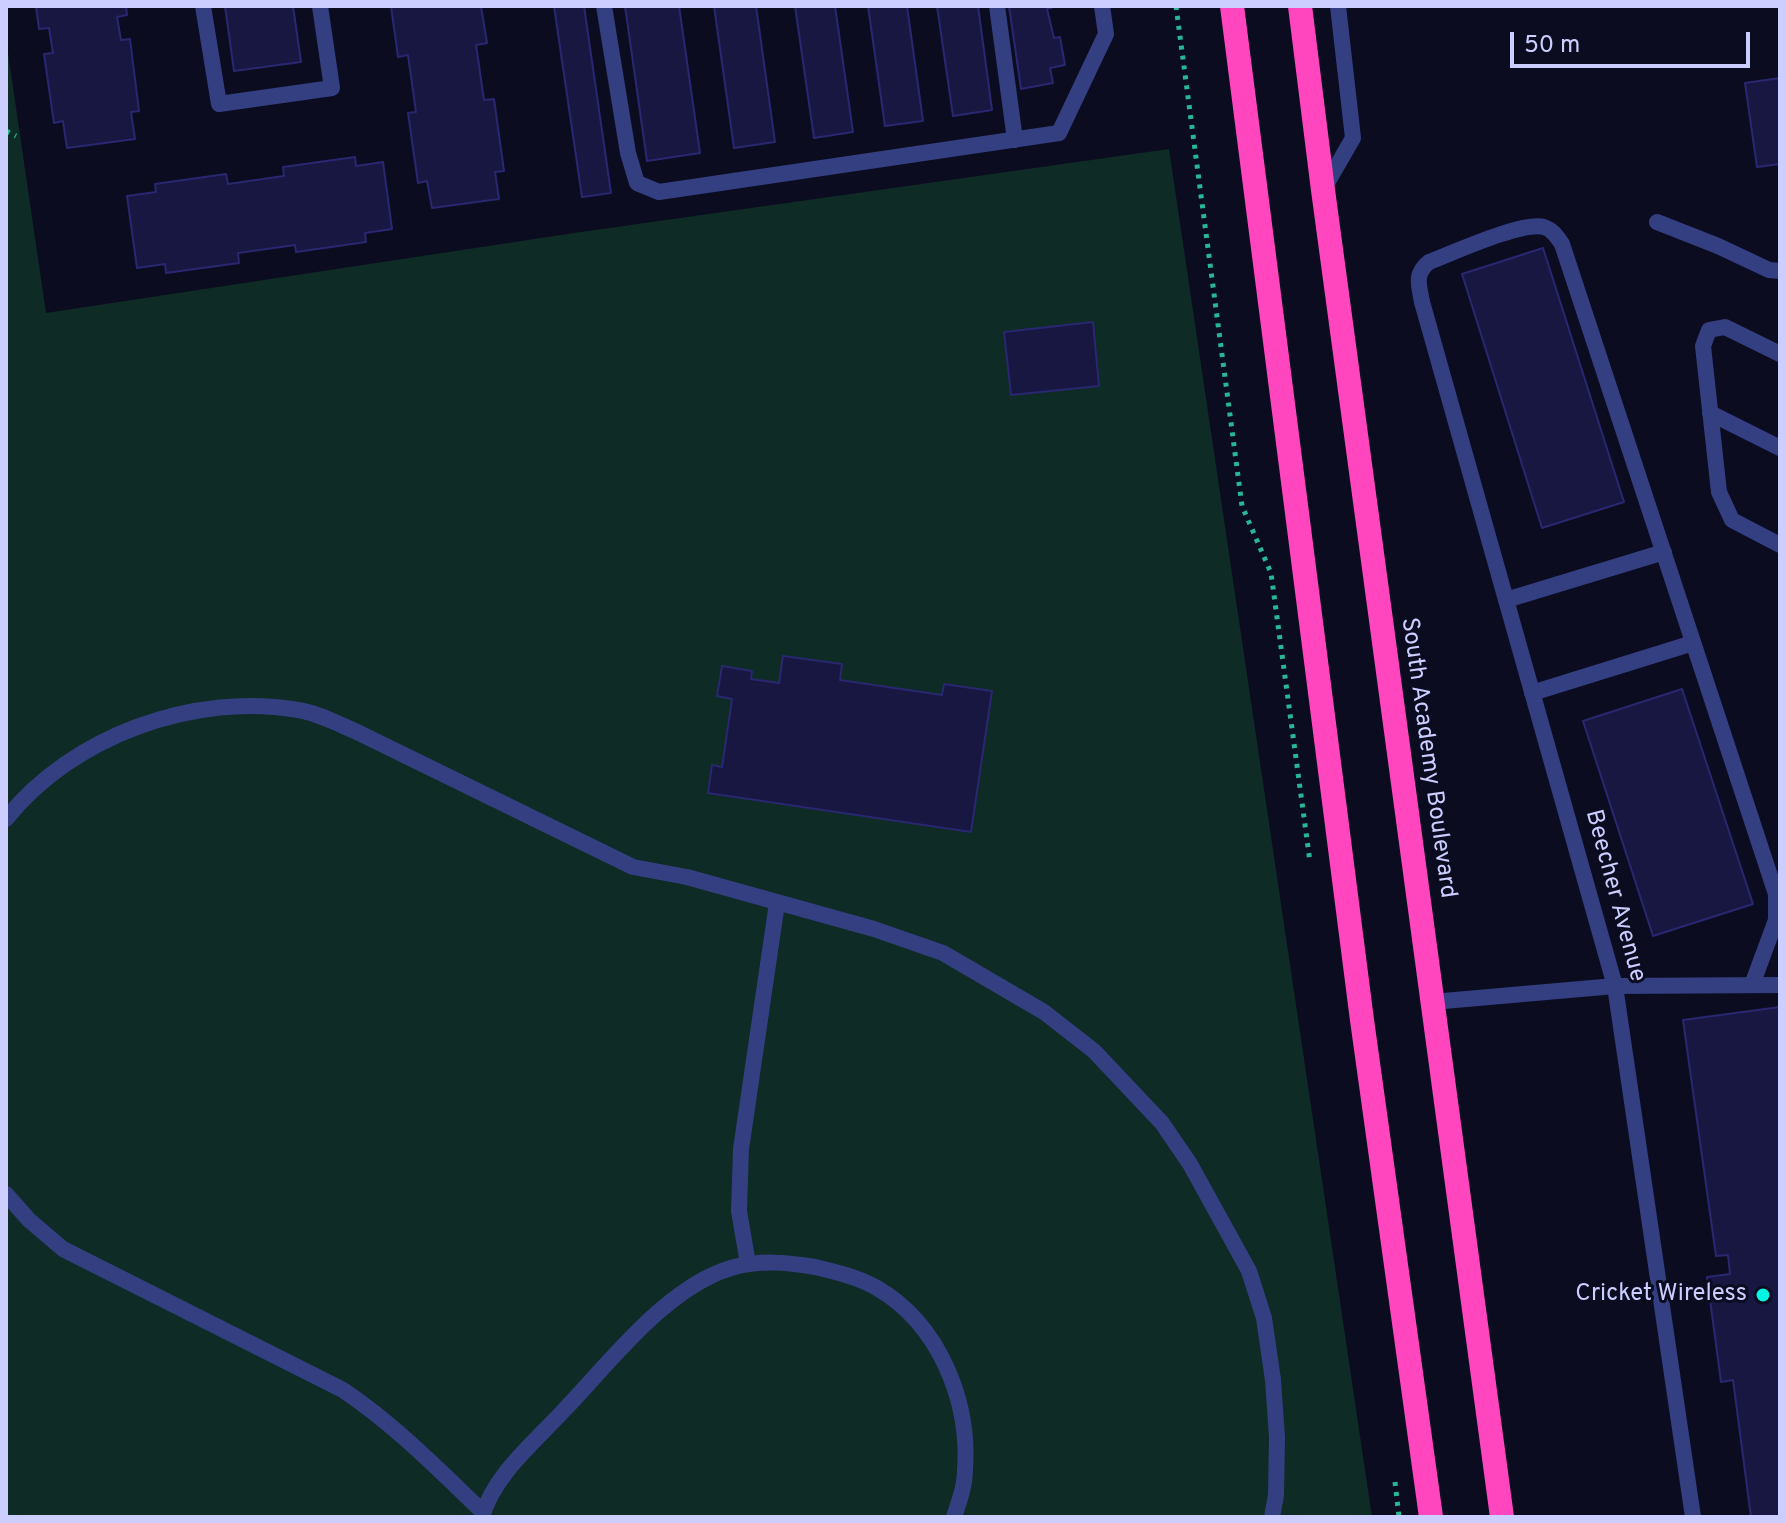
<!DOCTYPE html>
<html>
<head>
<meta charset="utf-8">
<style>
	body { margin:0 }
	#map { position:relative; width:1786px; height:1523px; overflow:hidden; background:#0c0c21; font-family:Overpass,sans-serif }
	canvas { display:block }
	.frame { position:absolute; inset:0; border:8px solid #cbceff; pointer-events:none }
	.scale { position:absolute; left:1510px; top:32px; width:240px; height:36px; box-sizing:border-box; border:4px solid #cbceff; border-top:0; padding-left:10px; font-size:24px; line-height:28px; white-space:nowrap; color:#cbceff; -webkit-text-stroke:6px #0c0c21; paint-order:stroke }
</style>
</head>
<body>
<div id="map">
<canvas width="1786" height="1523"></canvas>
<div class="frame"></div>
<div class="scale">50 m</div>
</div>
<script>
const ctx = document.querySelector('canvas').getContext('2d');
ctx.lineJoin = 'round';
function fillPath(path, color) {
  ctx.fillStyle = color;
  ctx.fill(path, 'evenodd');
}
function strokePath(path, color, width, dash) {
  ctx.strokeStyle = color;
  ctx.lineWidth = width;
  ctx.lineCap = dash ? 'butt' : 'round';
  ctx.setLineDash(dash || []);
  ctx.stroke(path);
}
function label(font, color, halo, rows, align = 'center') {
  ctx.font = font + ' Overpass,sans-serif';
  ctx.lineWidth = 6;
  ctx.setLineDash([]);
  ctx.textBaseline = 'middle';
  ctx.strokeStyle = halo;
  ctx.fillStyle = color;
  for (const [text, x, y, turn = 0] of rows) {
    ctx.save();
    ctx.translate(x, y);
    ctx.rotate((+turn || 0) * Math.PI / 180);
    ctx.textAlign = isNaN(turn) ? turn : align;
    if (halo) ctx.strokeText(text, 0, 0);
    ctx.fillText(text, 0, 0);
    ctx.restore();
  }
}
const green = new Path2D(`
	M6 39 46 313 574 233 1169 149 1372 1517H6Z`);
const building = new Path2D(`
	M36 6H126L127 15 117 17 121 40 130 39 139 111 131 112 135 139 67 148 63 121 54 123 44 54 53 53 49 28 39 29Z
	M225 6H293L301 62 234 71Z
	M391 6H481L487 43 476 45 484 100 494 99 504 171 495 172 499 199 432 208 427 181 418 183 408 113 416 112 408 55 398 57Z
	M554 6H584L611 193 582 197Z
	M625 6H679L700 153 647 161Z
	M714 6H756L775 142 734 148Z
	M795 6H835L853 132 814 138Z
	M868 6H907L923 121 885 126Z
	M937 6H978L992 110 953 116Z
	M1009 6H1057L1047 9 1054 38 1060 37 1065 65 1050 68 1053 83 1021 89Z
	M1780 78V164L1757 167 1745 83Z
	M355 157 356 166 383 162 392 229 365 233 366 242 296 252 295 245 238 253 239 263 166 273 165 264 137 268 127 196 156 192 155 184 226 174 228 184 284 176 283 167Z
	M1543 248 1624 502 1542 528 1462 274Z
	M1093 322 1099 386 1011 395 1004 332Z
	M783 656 842 664 840 680 942 695 944 684 992 691 971 832 708 793 712 765 722 767 732 699 717 696 722 666 752 671 751 679 779 683Z
	M1682 689 1753 904 1653 936 1583 721Z
	M1780 1007V1517H1751L1733 1380 1721 1382 1707 1277 1730 1274 1728 1255 1716 1256 1683 1020Z`);
const path = new Path2D(`
	M1176 6 1242 506 1271 573 1310 862
	M6 131 16 136
	M1395 1482 1399 1517`);
const lane = new Path2D(`
	M604 6 628 153 637 183 659 192 1059 133 1106 34 1102 6
	M997 6 1015 140
	M1422 302C1419 285 1414 274 1429 262 1453 253 1522 221 1544 227 1553 230 1557 237 1562 244L1776 894V920L1752 985
	M1780 354 1725 327 1709 330 1703 346 1719 492 1732 520 1780 545
	M1710 413 1780 448
	M1506 600 1664 552
	M1532 693 1693 643
	M6 819C72 736 194 692 298 710 318 713 336 723 355 731L633 867 687 877 874 929 943 953 1044 1012 1094 1051 1162 1123 1190 1164 1249 1271 1264 1318 1273 1380 1277 1437 1276 1495 1272 1517
	M1432 1002 1615 986 1780 985
	M6 1194 29 1220 63 1249 343 1390C395 1425 438 1469 483 1512
	M748 1264 739 1211 741 1149 777 903
	M482 1517C494 1474 537 1440 566 1408 611 1361 667 1287 731 1268 759 1260 786 1262 815 1267 836 1272 858 1277 877 1288 939 1324 970 1401 965 1470 965 1486 959 1502 954 1517`);
const street = new Path2D(`
	M203 6 219 104 332 88 320 6
	M1323 190 1353 138 1338 6
	M1657 222 1718 246 1769 270 1780 271
	M1422 302 1615 986 1693 1517`);
const highway = new Path2D(`
	M1232 6 1362 1020 1431 1517
	M1300 6 1323 190 1502 1517`);
const markers = [
	[1763,1295,8,"#00f6e4"]
];
const streetNames = [
	["South Academy Boulevard",1427,758,82],
	["Beecher Avenue",1614,896,75]
];
const poiNames = [
	["Cricket Wireless",1747,1295]
];
fillPath(green, '#0e2b25');
fillPath(building, '#181742');
strokePath(building, '#292770', 2);
strokePath(path, '#27b795', 5, [4, 6]);
strokePath(lane, '#343f82', 16);
strokePath(street, '#343f82', 16);
strokePath(highway, '#ff46bf', 24);
for (const [x, y, r, color] of markers) {
  const dot = new Path2D();
  dot.arc(x, y, r, 0, 2 * Math.PI);
  ctx.fillStyle = color;
  ctx.fill(dot);
  strokePath(dot, '#0c0c21', 3);
}
label('24px', '#cbceff', '#0c0c21', streetNames);
label('24px', '#cbceff', '#0c0c21', poiNames, 'right');
</script>
</body>
</html>
